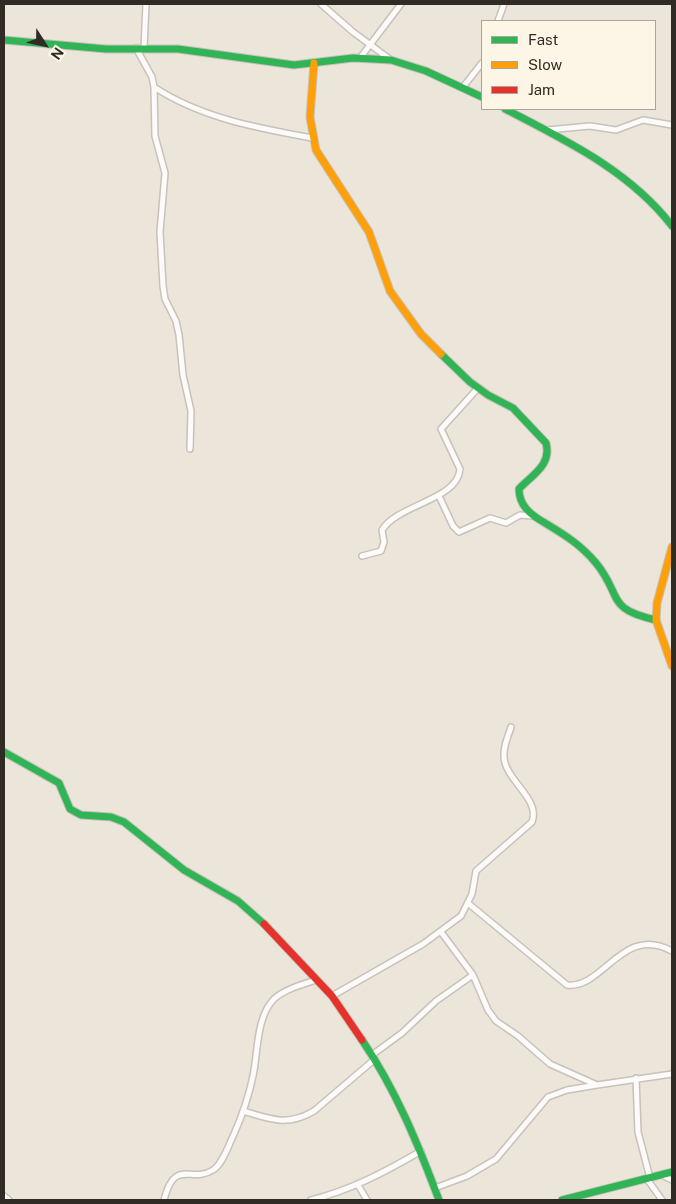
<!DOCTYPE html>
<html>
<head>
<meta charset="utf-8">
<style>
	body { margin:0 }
	#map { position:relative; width:676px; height:1204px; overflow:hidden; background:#ebe5da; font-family:"Public Sans",sans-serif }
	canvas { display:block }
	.frame { position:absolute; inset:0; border:5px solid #302c25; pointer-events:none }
	.legend { position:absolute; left:481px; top:20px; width:175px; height:90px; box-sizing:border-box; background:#fdf5e5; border:1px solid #aba598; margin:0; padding:6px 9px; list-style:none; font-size:15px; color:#302c25 }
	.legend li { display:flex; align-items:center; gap:10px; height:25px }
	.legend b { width:25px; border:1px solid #aba598 }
	.north { position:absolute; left:20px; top:20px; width:50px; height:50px; -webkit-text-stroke:4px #fdf5e5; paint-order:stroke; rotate:125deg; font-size:14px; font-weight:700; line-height:20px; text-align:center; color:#302c25 }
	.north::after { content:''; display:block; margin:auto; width:18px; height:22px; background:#302c25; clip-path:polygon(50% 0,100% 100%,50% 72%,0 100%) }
</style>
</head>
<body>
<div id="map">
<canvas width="676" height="1204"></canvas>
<div class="frame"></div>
<ul class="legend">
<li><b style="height:6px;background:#30b455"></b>Fast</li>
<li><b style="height:6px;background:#ff9f0a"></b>Slow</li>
<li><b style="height:6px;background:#e5322d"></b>Jam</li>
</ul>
<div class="north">N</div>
</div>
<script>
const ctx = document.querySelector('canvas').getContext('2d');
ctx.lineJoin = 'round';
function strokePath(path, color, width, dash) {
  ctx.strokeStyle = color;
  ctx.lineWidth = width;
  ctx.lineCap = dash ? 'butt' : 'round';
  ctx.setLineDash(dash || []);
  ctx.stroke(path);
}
const street = new Path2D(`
	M321 4 353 32 391 60
	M498 21 504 4
	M136 48 152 77 154 87 155 136 165 173 160 232 163 286 165 299 176 321 179 335 183 375 191 411 190 449
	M144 48 146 4
	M360 58 401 4
	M154 87C201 118 258 128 312 138
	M463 87 482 63
	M547 130 590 126 616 130 643 120 672 125
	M439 496 453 526 459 532 490 518 506 523 520 515 533 516
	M362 556 381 551 384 542 382 530C398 504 458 500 460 469L441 429 478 388
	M469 904 567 985C604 989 622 924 672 951
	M441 932 473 975 488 1010 496 1021 518 1036 550 1064 597 1085 672 1074
	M332 996 423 944 461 916 472 894 476 871 532 822C541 799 505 780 504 757 503 746 508 737 511 727
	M372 1055 402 1033 436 1001 473 975
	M636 1078 638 1132 650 1178
	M243 1111C270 1119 287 1127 314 1111L375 1059
	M662 1175 672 1180
	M647 1179 662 1200
	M358 1185 367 1200
	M435 1188 467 1176 496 1159 548 1097 567 1090 597 1085
	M4 1196 9 1200
	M164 1200C175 1157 191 1184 213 1170 223 1164 229 1144 234 1134 242 1116 249 1095 253 1076 258 1053 256 1017 274 999 285 989 301 985 316 980
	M311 1200C351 1190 385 1172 421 1151`);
const fast = new Path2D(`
	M4 40 106 49H178L294 65 353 58 391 60 426 71 482 97
	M505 109C565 140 630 171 672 226
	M441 354 470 382 488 395 513 408 546 443C552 465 532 475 519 489 519 506 531 515 545 523 565 535 581 545 596 563 623 596 605 609 656 620
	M4 752 59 783 70 809 81 815 111 817 124 822 184 870 238 901 264 924
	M362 1040C396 1090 418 1144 439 1200
	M562 1200 672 1172`);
const slow = new Path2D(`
	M314 63 310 117 316 150 369 232 390 291 421 334 441 354
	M672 547 657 603 656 620 672 666`);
const jam = new Path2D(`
	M264 924 332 996 362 1040`);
strokePath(street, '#c7c2ba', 8);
strokePath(fast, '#c7c2ba', 9);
strokePath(slow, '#c7c2ba', 9);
strokePath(jam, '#c7c2ba', 9);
strokePath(street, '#fcfbf9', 5);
strokePath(fast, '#30b455', 7);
strokePath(slow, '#ff9f0a', 7);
strokePath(jam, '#e5322d', 7);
</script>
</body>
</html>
